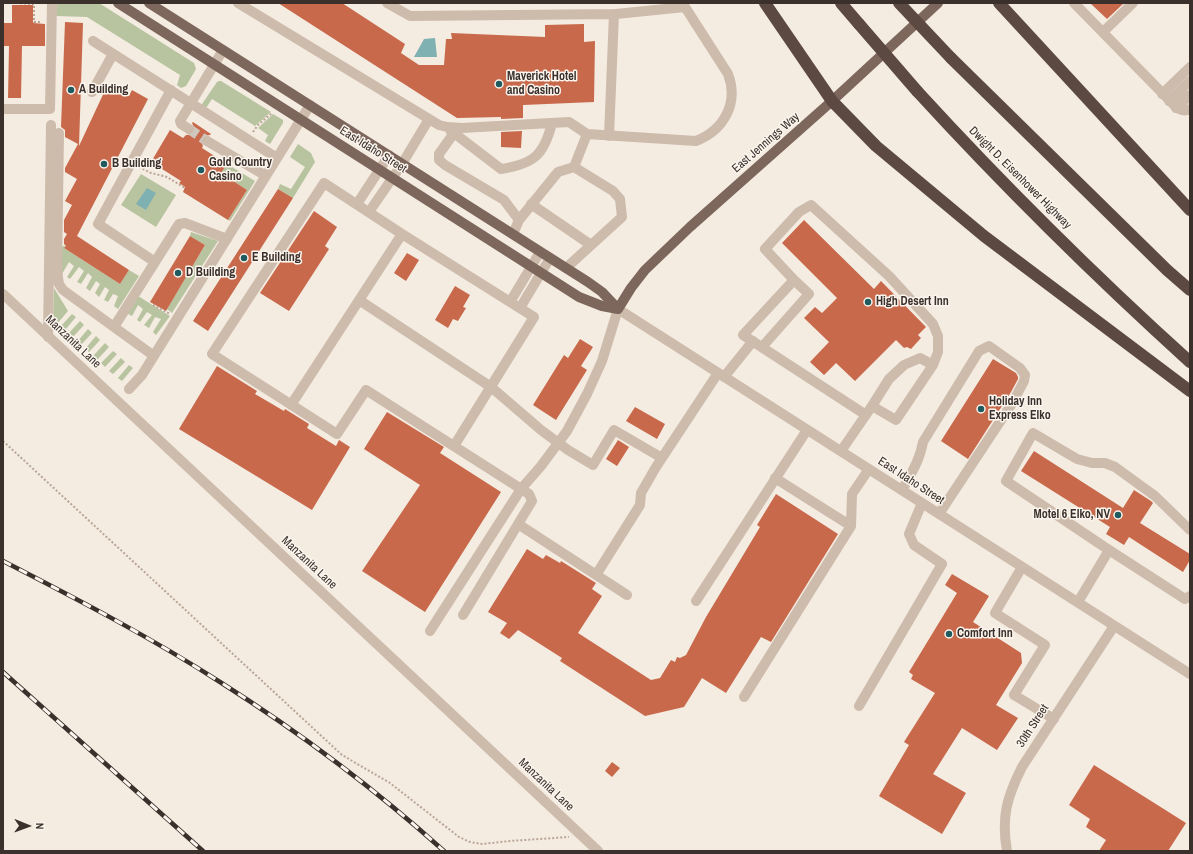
<!DOCTYPE html>
<html>
<head>
<meta charset="utf-8">
<style>
	body { margin:0 }
	#map { position:relative; width:1193px; height:854px; overflow:hidden; background:#f4ebe1; font-family:"Archivo Narrow",sans-serif }
	canvas { display:block }
	.frame { position:absolute; inset:0; border:4px solid #3b302b; pointer-events:none }
	.north { position:absolute; left:8px; top:806px; width:40px; height:40px; -webkit-text-stroke:3px #fbf5ee; paint-order:stroke; rotate:91deg; font-size:11px; font-weight:700; line-height:16px; text-align:center; color:#3b302b }
	.north::after { content:''; display:block; margin:auto; width:14px; height:18px; background:#3b302b; clip-path:polygon(50% 0,100% 100%,50% 72%,0 100%) }
</style>
</head>
<body>
<div id="map">
<canvas width="1193" height="854"></canvas>
<div class="frame"></div>
<div class="north">N</div>
</div>
<script>
const ctx = document.querySelector('canvas').getContext('2d');
ctx.lineJoin = 'round';
function fillPath(path, color) {
  ctx.fillStyle = color;
  ctx.fill(path, 'evenodd');
}
function strokePath(path, color, width, dash) {
  ctx.strokeStyle = color;
  ctx.lineWidth = width;
  ctx.lineCap = dash ? 'butt' : 'round';
  ctx.setLineDash(dash || []);
  ctx.stroke(path);
}
function label(font, color, halo, rows, align = 'center') {
  ctx.font = font + ' "Archivo Narrow",sans-serif';
  ctx.lineWidth = 3;
  ctx.setLineDash([]);
  ctx.textBaseline = 'middle';
  ctx.strokeStyle = halo;
  ctx.fillStyle = color;
  for (const [text, x, y, turn = 0] of rows) {
    ctx.save();
    ctx.translate(x, y);
    ctx.rotate((+turn || 0) * Math.PI / 180);
    ctx.textAlign = isNaN(turn) ? turn : align;
    if (halo) ctx.strokeText(text, 0, 0);
    ctx.fillText(text, 0, 0);
    ctx.restore();
  }
}
const green = new Path2D(`
	M57 3H99L194 63 196 69 186 86 181 88 177 85 180 75 87 17 56 16Z
	M219 81H221L271 112 255 126 212 99 204 111 200 107 217 82Z
	M273 114 283 120V123L270 144 265 141 268 135 258 128Z
	M298 144 311 153 315 162 293 198 278 189 280 184 291 189 305 167 290 157Z
	M227 164 255 181 230 221 228 220 247 190 221 173Z
	M141 174 176 195 156 227 121 205Z
	M191 232 218 241 172 313 167 309 205 245 190 236Z
	M63 246H66L64 248 120 284 129 270 139 276 118 309 114 306 118 296 113 294 108 302 104 300 109 290 105 287 99 297 95 293 100 284 96 281 90 291 86 288 92 277 88 273 81 284 77 282 84 271 79 267 70 279 67 277 74 266 69 262 62 274 61 248Z
	M54 288 68 311 57 324 53 321Z
	M138 296 170 316 156 335 153 332 161 319 155 317 149 328 144 325 152 315 147 312 140 322 137 320 143 309 138 305 132 316 128 314Z
	M72 314 76 317 65 330 61 326Z
	M80 321 84 325 72 338 68 334Z
	M88 329 92 333 81 345 77 342Z
	M96 336 100 340 89 352 85 349Z
	M105 343 109 347 97 360 93 356Z
	M113 351 117 354 105 367 101 363Z
	M121 358 125 362 113 374 109 371Z
	M129 365 133 368 122 381 118 378Z`);
const water = new Path2D(`
	M435 38 437 57H414L424 39Z
	M147 188 156 193 146 210 136 204Z`);
const building = new Path2D(`
	M278 3H342L405 44 401 53 419 65H444L446 39H452L451 33 545 37V25L584 24V42L595 41 594 102 523 105V118L501 119V117L457 118Z
	M1090 3H1124L1107 19Z
	M12 5H33V23L45 24V46H22L21 98H8L9 46H3V23H12Z
	M65 22 83 23 79 146 107 86 129 96 132 90 148 99 77 236 129 270 120 284 64 248 66 246 64 244V239L67 234 64 232V220L72 205 65 201 77 179 65 172V168L78 144 65 137V130L61 127Z
	M193 122 211 134 210 135 204 136 201 141 203 146 202 148 227 164 221 173 247 190 228 220 183 192 185 187 179 183 181 181 151 162 170 130 183 138 186 135H192L195 132V129L192 123Z
	M522 131 521 148 501 147V132Z
	M278 189 293 198 208 331 193 321Z
	M314 211 337 227 325 246 329 249 289 311 260 293Z
	M804 220 874 289 881 281 926 327 918 335 921 338 911 349 907 347 904 348 896 340 855 381 836 363 824 375 810 362 829 342 804 318 815 307 822 313 837 298 782 243Z
	M190 236 205 245 166 311 150 302Z
	M407 253 419 260 406 281 394 273Z
	M455 286 470 295 463 307 466 308 458 321 453 319 448 328 435 320Z
	M580 339 593 347 581 366 587 370 556 420 533 405 564 355 568 358Z
	M993 359 1016 373 1018 377V379L1011 392 968 459 941 441Z
	M217 366 257 391 255 394 284 411 285 409 309 424 307 428 336 446 339 440 350 447 312 510 179 429Z
	M635 407 665 424 657 439 626 421Z
	M387 412 444 447 440 453 501 492 425 612 362 571 420 485 364 449Z
	M618 440 629 447 617 466 606 459Z
	M1034 451 1123 508 1134 490 1151 501 1153 503 1140 523 1190 554V560L1183 572 1129 537 1124 545 1106 534 1110 527 1021 471Z
	M776 494 838 534 771 642 761 637 726 693 702 678 684 707 645 716 560 661 562 658 518 630 509 639 500 633 507 623 488 612 527 549 543 559 546 555 560 563 561 561 596 583 592 589 602 596 578 633 651 680 660 678 671 660 675 662 677 657 680 658 686 655 706 617 760 527 757 525Z
	M952 574 989 596 973 622 1021 653 1022 663 996 705 1018 718 997 750 962 728 933 774 966 793 942 834 879 796 909 745 904 742 935 693 911 679 913 675 909 672 957 593 945 585Z
	M612 762 620 768 612 777 605 771Z
	M1094 765 1186 823 1168 851H1099L1106 840 1086 827 1090 819 1069 805Z`);
const minorTunnel = new Path2D(`
	M189 129 207 141`);
const path = new Path2D(`
	M16 3 34 4V22H42
	M253 132 258 125 272 113
	M139 167 151 173 167 177 185 188
	M153 305 170 314
	M3 441 342 755 390 783 459 837 470 842 482 844 510 841 569 837`);
const minor = new Path2D(`
	M238 3 439 125 447 127 462 128 569 122 587 134 696 141C724 130 739 103 728 74L685 7 616 14 410 16 387 3
	M1074 3 1175 106C1179 110 1185 112 1190 109
	M1103 32 1133 3
	M93 41 277 158
	M92 92 113 54
	M1162 94 1190 67
	M1169 101 1190 81
	M1176 108 1190 95
	M3 109H50L52 3
	M189 129 181 124 180 121 223 50
	M450 130 501 169C534 164 544 155 552 123
	M59 133 57 271 59 284 63 290 154 356
	M454 133 439 154V160L445 165 504 200 519 220 513 234
	M609 136 614 14
	M207 141 266 176
	M357 204 389 155
	M531 204 591 245
	M369 212 402 164 429 119
	M519 220 558 172 574 167 587 134
	M402 234 534 317 454 446
	M155 262 98 224 171 90
	M566 268 622 217 620 199 613 191 574 167
	M3 294 598 851
	M359 300 491 387 541 430 568 450 593 465 614 430 662 458
	M510 302 540 252
	M520 308 550 258
	M114 327 179 224 185 223 227 239
	M48 337 51 125
	M762 347 809 294 794 280
	M724 377 753 341
	M129 389 142 375 310 105
	M291 405 402 234 324 183 212 354 337 434 366 390 529 494 532 501 463 615
	M866 415 743 335 794 280 765 249 799 212 811 205 889 276 933 324 938 336V352L933 365
	M841 451 872 406 896 420 933 365 920 358 904 365 889 379 872 406
	M775 478 851 526
	M902 490C911 474 920 460 923 442L979 351 989 346 1020 368 1025 375 1024 381 1013 402 939 514
	M518 524 627 595
	M1190 530 1155 496 1115 467 1105 463H1092L1077 459 1033 433 1006 481 1109 550 1185 599 1190 596
	M1022 567 995 613 1045 645 1014 695 1054 719
	M596 575 640 505 641 493 656 467 718 373
	M696 601 807 430
	M1078 602 1109 550
	M430 631 521 489 541 466 567 431 587 394 602 361 618 309 1190 674
	M744 697 851 526 852 494 869 469
	M859 706 942 564 914 545 909 534 922 503
	M1007 851C1001 817 1007 797 1022 767L1114 626`);
const major = new Path2D(`
	M118 3 579 297 602 306 618 309
	M149 3 588 282 602 292 618 309
	M618 309 631 288 645 270 690 227 832 101 938 3`);
const highway = new Path2D(`
	M765 3 832 101 876 146 984 236 1190 391
	M841 3 859 24
	M999 3 1190 210
	M951 58 1167 270 1190 290
	M917 91C1004 186 1095 276 1190 362`);
const rail = new Path2D(`
	M3 561C77 599 150 637 220 682 299 732 375 789 444 851
	M3 672 203 851`);
const highwayBridge = new Path2D(`
	M899 3 951 58
	M859 24 917 91`);
const markers = [
	[499,84,4,"#1f5a5e"],
	[71,90,4,"#1f5a5e"],
	[104,164,4,"#1f5a5e"],
	[201,170,4,"#1f5a5e"],
	[244,258,4,"#1f5a5e"],
	[178,273,4,"#1f5a5e"],
	[868,302,4,"#1f5a5e"],
	[981,409,4,"#1f5a5e"],
	[1118,515,4,"#1f5a5e"],
	[949,634,4,"#1f5a5e"]
];
const poiNames = [
	["Maverick Hotel",507,77],
	["and Casino",507,91],
	["A Building",79,90],
	["Gold Country",209,163],
	["Casino",209,177],
	["B Building",112,164],
	["E Building",252,258],
	["D Building",186,273],
	["High Desert Inn",876,302],
	["Holiday Inn",989,402],
	["Express Elko",989,416],
	["Motel 6 Elko, NV",1110,515,"right"],
	["Comfort Inn",957,634]
];
const streetNames = [
	["East Jennings Way",766,143,-41],
	["East Idaho Street",373,150,32],
	["Dwight D. Eisenhower Highway",1020,178,45],
	["Manzanita Lane",73,342,43],
	["East Idaho Street",911,481,33],
	["Manzanita Lane",309,563,43],
	["30th Street",1033,726,-57],
	["Manzanita Lane",546,785,43]
];
fillPath(green, '#b8c4a0');
fillPath(water, '#7fb0b2');
fillPath(building, '#c8694b');
strokePath(minorTunnel, '#cfc6bd', 10, [10, 5]);
strokePath(path, '#b9a596', 2, [2, 2]);
strokePath(minor, '#cdbbac', 10);
strokePath(major, '#7d675c', 10);
strokePath(highway, '#5c4a42', 12);
strokePath(rail, '#3b302b', 4.5);
strokePath(rail, '#fbf5ee', 3, [9]);
strokePath(highwayBridge, '#5c4a42', 12);
for (const [x, y, r, color] of markers) {
  const dot = new Path2D();
  dot.arc(x, y, r, 0, 2 * Math.PI);
  ctx.fillStyle = color;
  ctx.fill(dot);
  strokePath(dot, '#fbf5ee', 1.5);
}
label('bold 12px', '#3b302b', '#fbf5ee', poiNames, 'left');
label('12px', '#3b302b', '#fbf5ee', streetNames);
</script>
</body>
</html>
